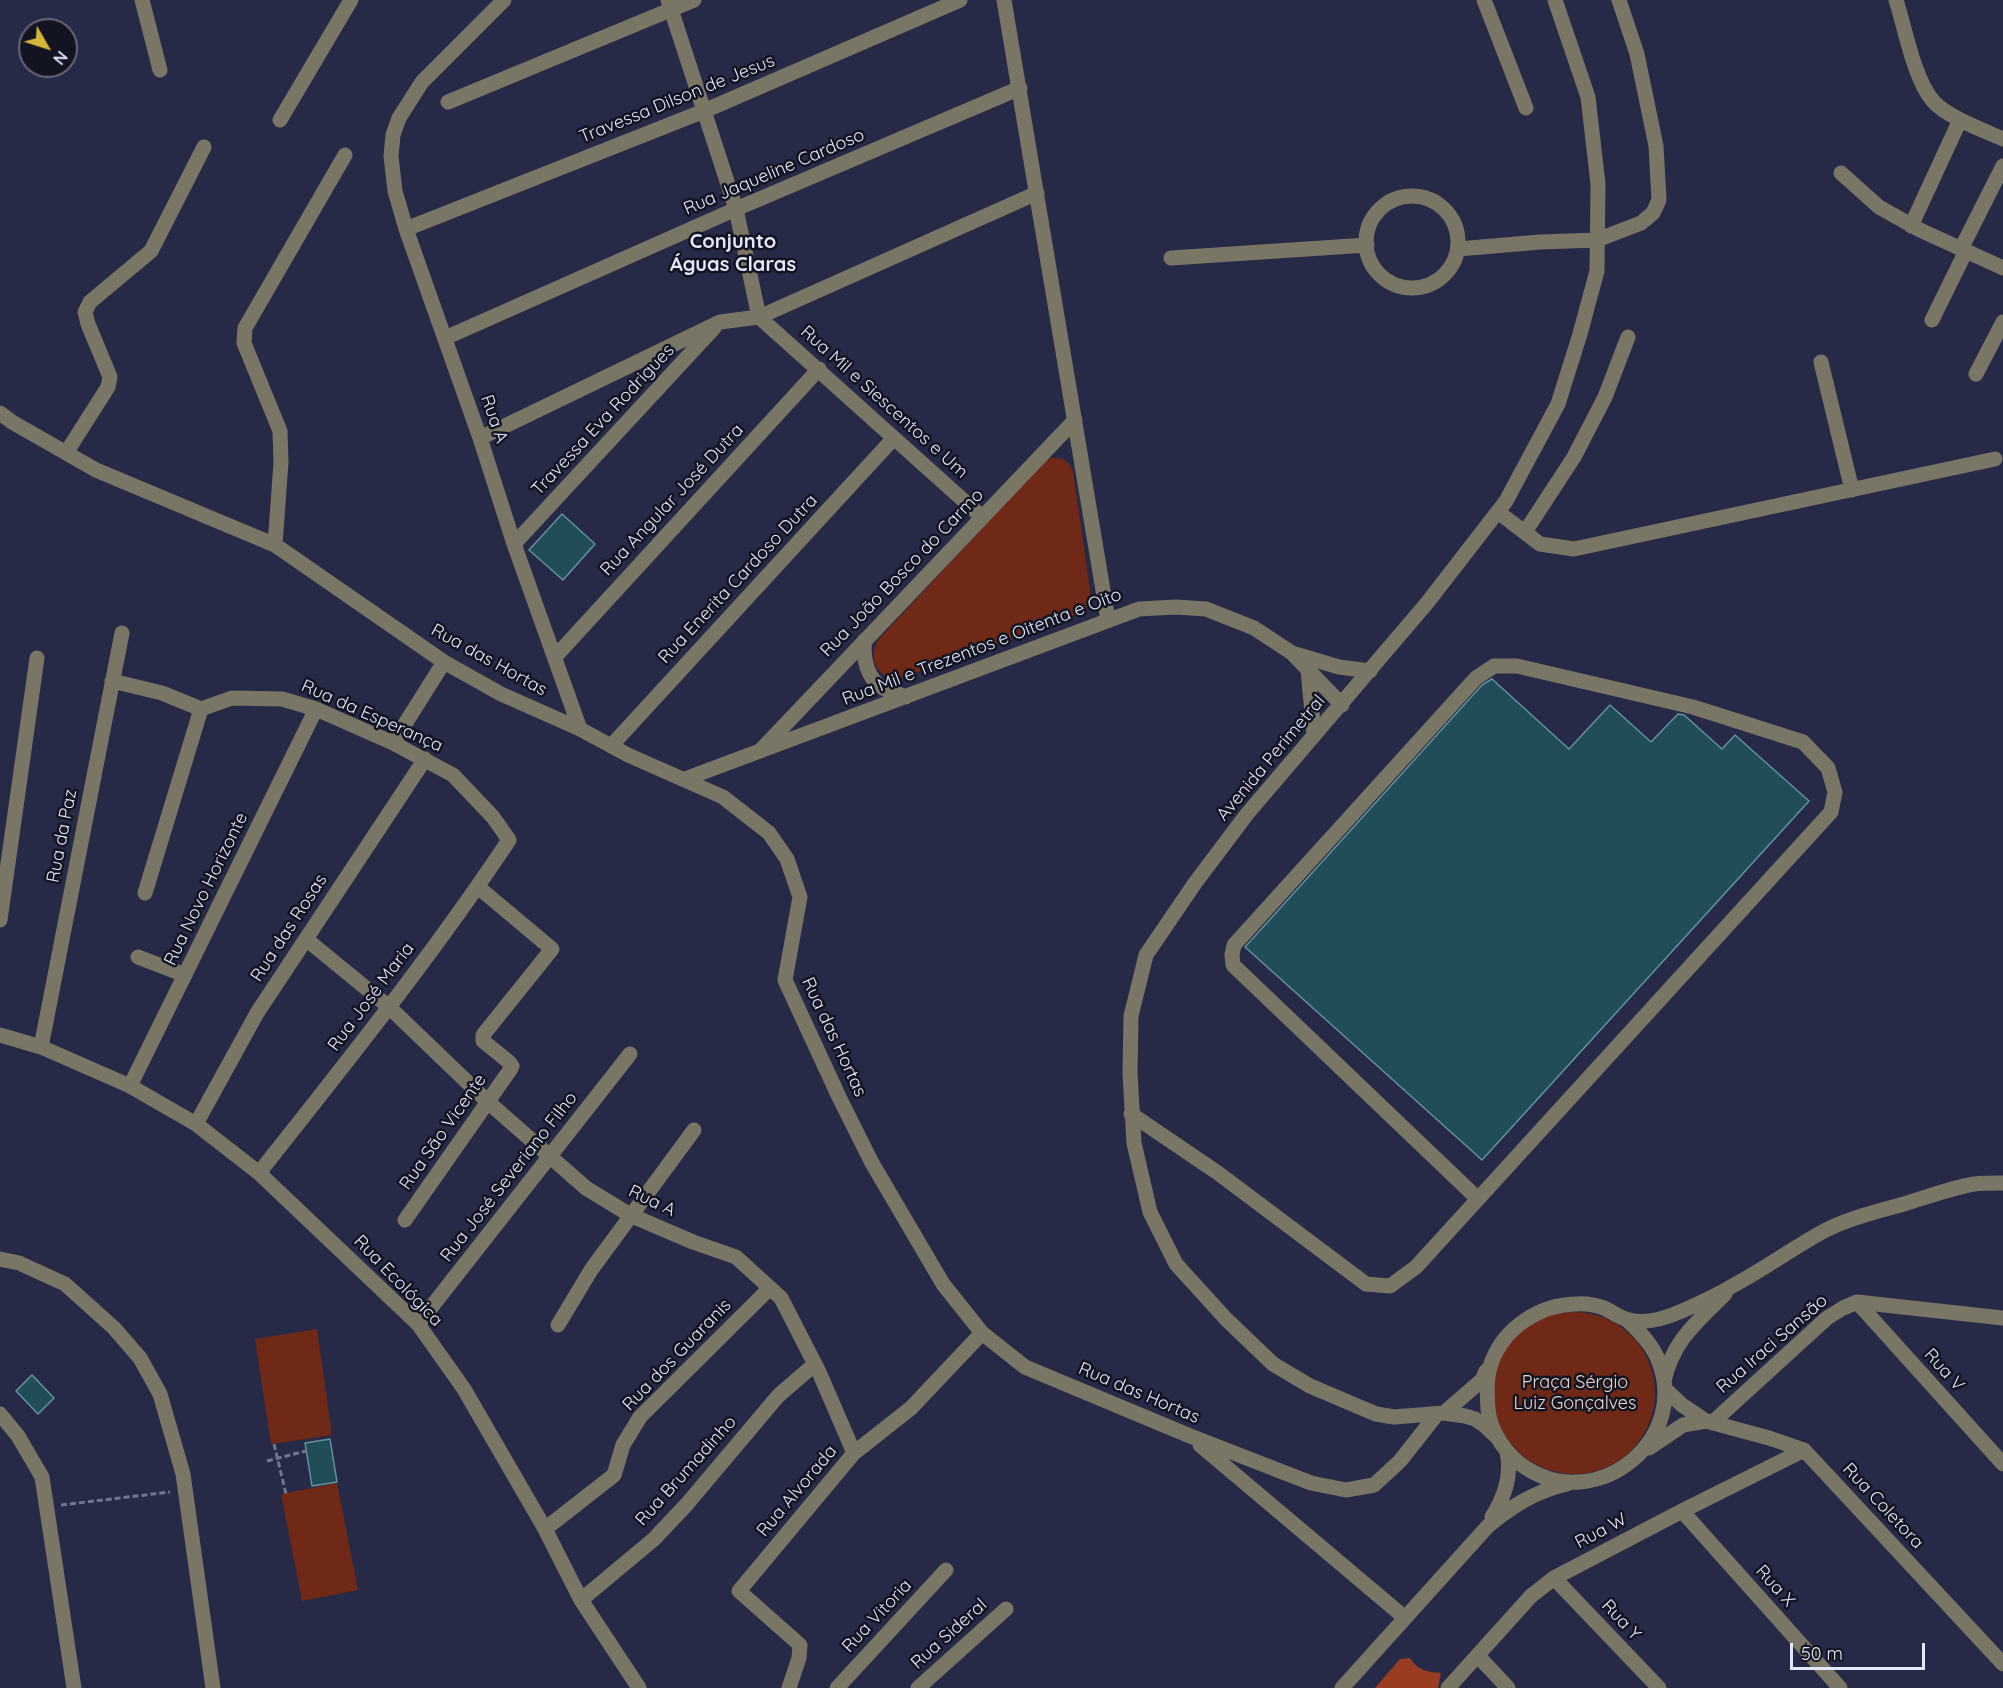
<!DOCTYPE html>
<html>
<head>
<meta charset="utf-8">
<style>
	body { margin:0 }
	#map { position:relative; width:2003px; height:1688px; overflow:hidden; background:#262a47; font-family:Quicksand,sans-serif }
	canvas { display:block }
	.north { position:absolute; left:18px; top:18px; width:60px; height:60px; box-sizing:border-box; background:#121421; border:2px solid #666878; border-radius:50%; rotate:129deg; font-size:16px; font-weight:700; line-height:24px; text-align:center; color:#e3e7fa }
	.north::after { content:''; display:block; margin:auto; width:21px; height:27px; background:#d3b635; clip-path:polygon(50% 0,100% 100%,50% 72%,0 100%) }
	.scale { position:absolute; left:1790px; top:1643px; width:135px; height:27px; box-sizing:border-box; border:3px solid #e3e7fa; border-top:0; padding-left:8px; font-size:18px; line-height:21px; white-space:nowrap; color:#e3e7fa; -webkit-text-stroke:4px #121421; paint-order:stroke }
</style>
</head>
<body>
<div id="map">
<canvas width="2003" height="1688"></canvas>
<div class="north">N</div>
<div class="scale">50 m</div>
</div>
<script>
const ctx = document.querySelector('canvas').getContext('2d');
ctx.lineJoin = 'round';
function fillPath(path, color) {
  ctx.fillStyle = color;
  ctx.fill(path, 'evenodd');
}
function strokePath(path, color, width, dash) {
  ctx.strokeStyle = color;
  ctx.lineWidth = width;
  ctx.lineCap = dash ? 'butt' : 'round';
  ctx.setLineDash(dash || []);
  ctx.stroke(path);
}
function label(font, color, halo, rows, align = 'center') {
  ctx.font = font + ' Quicksand,sans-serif';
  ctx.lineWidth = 5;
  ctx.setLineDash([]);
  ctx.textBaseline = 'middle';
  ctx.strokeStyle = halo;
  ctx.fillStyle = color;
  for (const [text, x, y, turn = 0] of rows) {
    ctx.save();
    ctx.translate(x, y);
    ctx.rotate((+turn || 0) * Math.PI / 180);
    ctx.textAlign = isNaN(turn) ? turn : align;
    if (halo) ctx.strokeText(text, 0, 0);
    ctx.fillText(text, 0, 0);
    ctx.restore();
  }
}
const green = new Path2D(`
	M1051 458C1062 457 1069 461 1073 471L1091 597 1088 607 1079 614 896 680C876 676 868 658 878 640L1045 461Z
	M1493 1393a81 81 0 1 1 162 0a81 81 0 1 1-162 0Z
	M317 1329 332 1435 271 1444 255 1339Z
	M337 1483 358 1590 302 1601 281 1494Z`);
const forest = new Path2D(`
	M1410 1658C1417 1670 1427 1672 1441 1673L1438 1688H1375L1400 1659Z`);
const building = new Path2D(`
	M562 514 595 544 563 580 529 550Z
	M1492 679 1569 749 1610 705 1651 742 1678 714 1684 715 1722 749 1735 735 1809 801 1482 1160 1245 947 1482 685Z
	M32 1375 54 1398 38 1414 16 1391Z
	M330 1439 337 1482 312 1486 305 1443Z`);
const path = new Path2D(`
	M274 1444 286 1494
	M267 1461 306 1451
	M61 1505 170 1492`);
const minor = new Path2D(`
	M142 0 160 70
	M504 0 422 82 399 118 393 135 391 156 395 191 406 229 480 438 514 544 580 729
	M668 0 736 209 759 317 982 517
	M1004 0 1108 620
	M1484 0 1526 108
	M1896 0C1905 28 1914 79 1933 101 1947 117 1983 130 2003 139
	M448 102 694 0
	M280 120 351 0
	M1841 173 1879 207 1920 230 2003 268
	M1366 242a46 46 0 1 1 92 0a46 46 0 1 1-92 0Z
	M1911 226 1960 120
	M406 229 704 111 960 0
	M1458 249 1540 242 1597 240 1641 223 1653 213 1659 200 1656 146 1637 54 1619 0
	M1961 249 2003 166
	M1171 258 1367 245
	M1932 320 1966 251
	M445 338 736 209 1020 88
	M1821 362 1852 490
	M1976 374 2003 322
	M0 413 12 422 96 470 275 545 444 662 501 694 580 729 628 755 723 797 769 833 787 859 800 897 785 980 839 1097 872 1163 943 1284 982 1333 1025 1367 1190 1436 1311 1483 1346 1490 1374 1485 1400 1461 1437 1414
	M480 438 720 322 759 317 1037 193
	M66 453 108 387 110 377 88 324 85 312 90 302 151 251 204 147
	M1498 512 1540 544 1574 549 1995 459
	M1525 532 1574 457 1605 397 1628 337
	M514 544 714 328
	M275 545 281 462 280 431 244 343 245 328 345 155
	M865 640C862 657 867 679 883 688 890 691 898 694 906 697
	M1295 654 1339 667 1370 671
	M555 657 819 369
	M1308 669 1314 735
	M112 681 162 693 201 709
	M201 709 232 698 282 699 316 709 393 743 453 775 493 817 509 840C432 956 345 1064 259 1173
	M393 743 444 662
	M611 746 893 439
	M760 751 1075 420
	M685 779 1139 609 1176 607 1206 609 1254 628 1292 653 1342 705
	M145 893 201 709
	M0 920 37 658
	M306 939 389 1007 488 1102 586 1188 630 1215 693 1242 736 1257 781 1298 819 1372 854 1453
	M138 957 185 975
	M0 1035 41 1047 130 1086 196 1124 259 1173 418 1324 464 1389 545 1529 581 1600 639 1688
	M41 1047 122 633
	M130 1086 316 709
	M1131 1114 1218 1173 1366 1284 1390 1286 1416 1267 1831 812 1835 792 1828 768 1803 742 1693 707 1517 666H1494L1476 678 1234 945 1232 955 1233 965 1478 1199
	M196 1124 257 1013 425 759
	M405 1220 510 1070 512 1066 509 1062 483 1041V1035L552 949 478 887
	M0 1259 19 1263 65 1284 114 1328 140 1358 160 1394 183 1474 213 1688
	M1857 1302 2003 1464
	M1627 1320C1639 1331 1650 1342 1657 1357 1693 1437 1599 1515 1526 1468 1507 1456 1490 1432 1488 1409 1487 1393 1486 1376 1492 1361 1505 1327 1540 1305 1575 1304 1584 1303 1596 1305 1604 1308 1611 1311 1618 1317 1626 1319 1643 1325 1666 1318 1682 1311 1700 1303 1718 1295 1734 1285 1766 1268 1794 1247 1826 1230 1850 1218 1878 1211 1904 1204 1927 1197 1951 1188 1974 1184 1983 1183 1993 1183 2003 1183
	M418 1324 630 1054
	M558 1325 591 1270 694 1130
	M1664 1381C1673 1340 1697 1322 1725 1294
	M1665 1389 1682 1405 1706 1421 1769 1438 1804 1450 2003 1664
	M1444 1413 1482 1380 1486 1371
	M0 1414 18 1436 42 1477 74 1688
	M1713 1422 1827 1318 1843 1308 1857 1302 2003 1318
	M1498 1438 1484 1425 1475 1419 1465 1416 1444 1413 1394 1417 1376 1414 1310 1386 1273 1364 1226 1319 1176 1264 1150 1212 1134 1143 1130 1073 1131 1016 1146 955 1195 883 1247 814 1427 603 1506 501 1558 404 1580 334 1597 271 1598 184 1588 97 1555 0
	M1200 1445 1404 1617
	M1649 1448 1683 1425 1706 1421
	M1682 1511 1840 1688
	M1492 1517C1504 1498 1512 1475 1507 1452
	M545 1529 614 1475 623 1445 640 1417 770 1288
	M1554 1578 1659 1688
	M581 1600 654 1539 687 1504 778 1396 815 1364
	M1478 1656 1508 1688
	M789 1688 799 1658 800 1645 739 1591 854 1453 911 1408 982 1333
	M837 1688 946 1570
	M918 1688 1006 1609
	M1342 1688 1488 1526C1512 1506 1536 1491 1567 1484
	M1448 1688 1531 1596 1554 1578 1682 1511 1804 1450`);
const streetNames = [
	["Travessa Dilson de Jesus",677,99,-22],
	["Rua Jaqueline Cardoso",774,172,-23],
	["Rua Mil e Siescentos e Um",884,402,42],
	["Rua A",494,419,71],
	["Travessa Eva Rodrigues",603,420,-47],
	["Rua Angular José Dutra",672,500,-47],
	["Rua João Bosco do Carmo",902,573,-46],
	["Rua Enerita Cardoso Dutra",738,579,-47],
	["Rua Mil e Trezentos e Oitenta e Oito",982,647,-21],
	["Rua das Hortas",489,660,29],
	["Rua da Esperança",372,716,24],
	["Avenida Perimetral",1271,758,-50],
	["Rua da Paz",62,836,-79],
	["Rua Novo Horizonte",206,889,-64],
	["Rua das Rosas",289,928,-57],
	["Rua José Maria",371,997,-53],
	["Rua das Hortas",834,1037,65],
	["Rua São Vicente",443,1132,-55],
	["Rua José Severiano Filho",509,1177,-52],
	["Rua A",652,1201,26],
	["Rua Ecológica",398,1281,46],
	["Rua Iraci Sansão",1772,1344,-41],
	["Rua dos Guaranis",677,1355,-46],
	["Rua V",1944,1370,48],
	["Rua das Hortas",1139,1393,23],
	["Rua Brumadinho",686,1471,-48],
	["Rua Alvorada",797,1491,-50],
	["Rua Coletora",1883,1506,47],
	["Rua W",1601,1531,-28],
	["Rua X",1775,1586,48],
	["Rua Vitoria",877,1616,-47],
	["Rua Y",1621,1620,47],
	["Rua Sideral",949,1634,-42]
];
const parkNames = [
	["Praça Sérgio",1575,1383],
	["Luiz Gonçalves",1575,1404]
];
const neighbourhoodNames = [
	["Conjunto",733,242],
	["Águas Claras",733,265]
];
fillPath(green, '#6f2916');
fillPath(forest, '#9a3c22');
fillPath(building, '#204d58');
strokePath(building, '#64929d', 1.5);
strokePath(path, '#72768f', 3, [6, 3]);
strokePath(minor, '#7a7666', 15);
label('18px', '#e3e7fa', '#121421', streetNames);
label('18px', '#eed3cb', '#121421', parkNames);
label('bold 20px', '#e3e7fa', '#121421', neighbourhoodNames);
</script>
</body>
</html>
